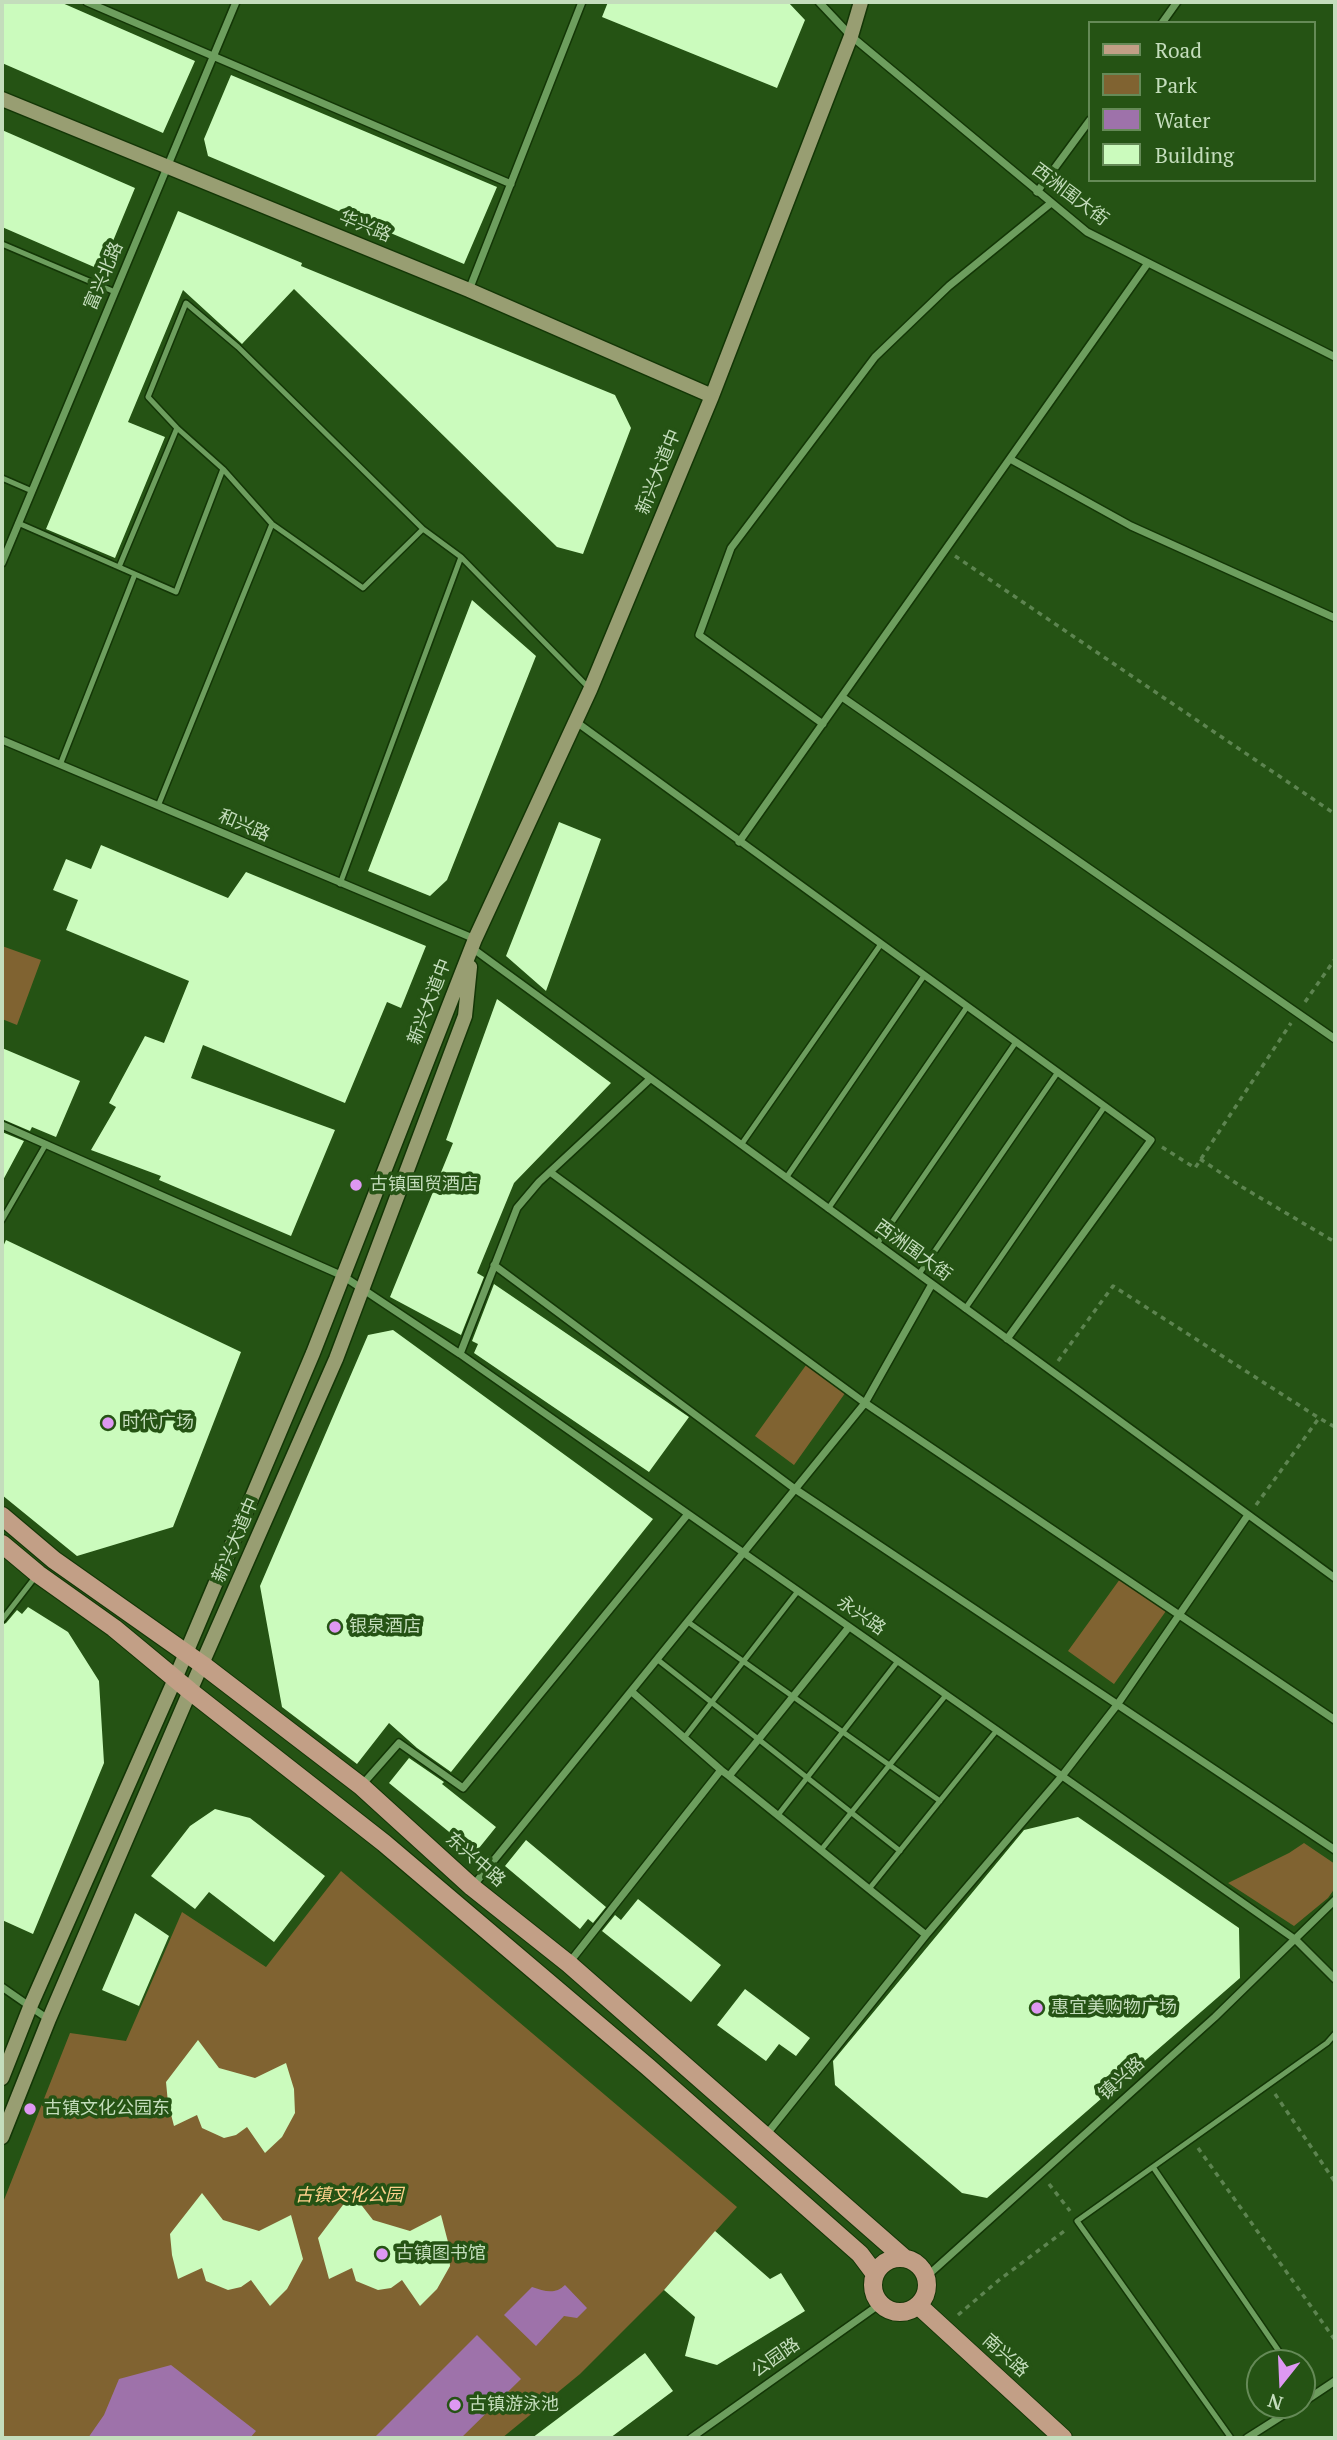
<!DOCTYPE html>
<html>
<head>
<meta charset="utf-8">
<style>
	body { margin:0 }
	#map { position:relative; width:1337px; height:2440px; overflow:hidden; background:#255314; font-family:"PT Serif",serif }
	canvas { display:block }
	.frame { position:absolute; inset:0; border:4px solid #c4ddbc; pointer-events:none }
	.legend { position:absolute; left:1088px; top:21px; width:228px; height:161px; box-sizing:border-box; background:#255314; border:2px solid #658a57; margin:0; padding:9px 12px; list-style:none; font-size:21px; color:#c4ddbc }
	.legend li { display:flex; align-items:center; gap:14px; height:35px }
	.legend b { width:35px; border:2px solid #658a57 }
	.north { position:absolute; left:1246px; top:2349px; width:70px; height:70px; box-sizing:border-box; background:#255314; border:2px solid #658a57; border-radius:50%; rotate:198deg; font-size:19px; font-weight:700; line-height:28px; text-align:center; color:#c4ddbc }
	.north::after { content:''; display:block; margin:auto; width:24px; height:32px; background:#de98f2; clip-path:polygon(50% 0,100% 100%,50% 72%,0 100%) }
</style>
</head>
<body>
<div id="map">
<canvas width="1337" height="2440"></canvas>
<div class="frame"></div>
<ul class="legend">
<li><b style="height:9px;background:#c29f86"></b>Road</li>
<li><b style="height:19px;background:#806331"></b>Park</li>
<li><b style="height:19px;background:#9e72aa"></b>Water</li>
<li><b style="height:19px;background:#cbfbbd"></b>Building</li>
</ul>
<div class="north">N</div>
</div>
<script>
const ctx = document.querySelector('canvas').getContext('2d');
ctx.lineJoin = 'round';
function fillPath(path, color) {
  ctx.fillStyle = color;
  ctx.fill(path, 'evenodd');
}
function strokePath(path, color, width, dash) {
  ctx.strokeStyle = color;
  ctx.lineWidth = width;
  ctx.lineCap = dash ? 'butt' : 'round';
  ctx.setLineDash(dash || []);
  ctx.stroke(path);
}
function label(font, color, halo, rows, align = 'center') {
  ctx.font = font + ' "PT Serif","Noto Sans SC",serif';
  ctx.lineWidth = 7;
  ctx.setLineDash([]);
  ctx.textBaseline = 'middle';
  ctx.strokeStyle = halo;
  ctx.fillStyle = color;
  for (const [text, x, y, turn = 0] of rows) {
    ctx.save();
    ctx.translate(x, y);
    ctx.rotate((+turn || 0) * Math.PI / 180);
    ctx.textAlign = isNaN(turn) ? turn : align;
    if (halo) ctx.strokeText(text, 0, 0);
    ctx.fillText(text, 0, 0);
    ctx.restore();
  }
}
const green = new Path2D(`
	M2 946 41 960 17 1025 2 1019Z
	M809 1361 848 1389 794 1465 755 1436Z
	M1120 1579 1166 1611 1114 1684 1068 1651Z
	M1304 1843 1335 1864V1888L1328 1898 1294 1926 1228 1883 1289 1853Z
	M341 1871 737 2207 664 2290 580 2374 502 2438H2V2205L70 2033 126 2041 182 1912 266 1967Z`);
const water = new Path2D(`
	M565 2285 587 2308 577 2318 564 2316 536 2346 504 2315 532 2287C544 2291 555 2295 565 2285Z
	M477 2335 521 2379 461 2438H374Z
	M171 2365 256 2431 250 2438H88L104 2415 119 2379Z`);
const building = new Path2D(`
	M2 2H60L195 61 163 133 2 63Z
	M608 2H788L805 20 777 88 602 17Z
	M231 75 497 187 464 264 208 156 204 139Z
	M2 130 135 188 101 270 2 227Z
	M178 211 302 263 301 266 615 395 631 428 583 554 557 547 294 289 242 344 183 290 128 422 165 437 115 558 46 529Z
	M472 600 536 656 447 880 430 896 368 871Z
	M559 822 601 839 546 991 506 956Z
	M101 845 228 898 246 872 426 946 401 1008 387 1002 345 1103 203 1045 191 1078 335 1130 291 1236 159 1180 161 1176 91 1150 116 1107 109 1103 145 1036 164 1043 189 981 66 930 78 900 53 890 66 859 91 869Z
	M497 999 611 1083 514 1183 477 1273 484 1277 461 1335 390 1297 453 1143 446 1140Z
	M2 1048 80 1081 56 1137 32 1127 30 1131 2 1119Z
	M2 1132 24 1141 2 1182Z
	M6 1240 241 1352 173 1527 77 1556 2 1495V1249Z
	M494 1284 689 1417 649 1472 474 1353 478 1344 472 1341Z
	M393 1330 653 1519 451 1772 417 1748 389 1723 357 1764 282 1707 260 1586 368 1335Z
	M28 1607 68 1632 99 1681 104 1763 33 1934 2 1920V1625L6 1623 17 1610 22 1614Z
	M409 1758 444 1782 442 1784 496 1827 475 1853 389 1783Z
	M215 1809 250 1818 325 1876 274 1942 209 1892 195 1909 151 1876 190 1826Z
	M1078 1817 1239 1928 1240 1978 987 2198 962 2193 835 2085 833 2061 1024 1830Z
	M526 1840 606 1907 593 1923 588 1919 580 1929 505 1866Z
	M638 1899 721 1965 691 2002 602 1931 615 1915 621 1920Z
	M135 1913 169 1936 139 2006 102 1990Z
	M745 1989 810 2038 796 2056 779 2044 766 2061 717 2025Z
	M198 2040 219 2068 255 2078 286 2063 294 2089 295 2113 282 2137 265 2153 247 2127 236 2135 224 2138 202 2128 197 2115 174 2126 168 2103 166 2082Z
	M202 2193 223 2220 259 2231 291 2215 303 2259 287 2289 270 2306 251 2280 241 2287 228 2290 206 2281 202 2268 178 2279 172 2255 170 2234Z
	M352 2193 373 2220 410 2231 441 2215 448 2242 450 2266 437 2289 420 2306 402 2280 391 2288 378 2290 356 2281 352 2268 329 2279 318 2238Z
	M715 2231 770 2279 781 2273 805 2311 717 2365 685 2356 695 2317 664 2290Z
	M645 2353 673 2391 610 2438H532Z`);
const path = new Path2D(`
	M955 556 1335 814
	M1305 1002 1335 959
	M1162 1147 1195 1168 1291 1023
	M1200 1159 1242 1187 1335 1242
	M1058 1361 1113 1286 1319 1418
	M1256 1505 1319 1418 1335 1427
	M1275 2094 1335 2182
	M1198 2148 1335 2340
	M1049 2184 1070 2211
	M958 2315 999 2280 1067 2229`);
const service = new Path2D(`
	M2 244 115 292
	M2 478 32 491
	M18 523 176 592 223 469
	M423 529 363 588 272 524 223 469 177 428 148 397 186 303 238 347 423 529 461 557 588 687
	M119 567 177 428
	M60 765 135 574
	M158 806 272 524
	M340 884 461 557
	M741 1145 881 944
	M786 1178 924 976
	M828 1209 967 1007
	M2 1220 46 1144
	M877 1244 1016 1042
	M919 1274 1058 1072
	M965 1309 1105 1106
	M2 1620 36 1576
	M688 1622 940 1801
	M658 1660 900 1851
	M684 1738 798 1591
	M778 1815 898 1661
	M821 1850 946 1695
	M869 1889 997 1730
	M1153 2167 1287 2363
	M1302 2385 1311 2397
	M1231 2438 1077 2221 1327 2043 1335 2034`);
const minor = new Path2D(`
	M87 2 511 184
	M819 2 851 36 1087 232 1335 357
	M1162 23 1177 2
	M1037 192 1090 120
	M469 290 582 2
	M1010 459 1131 526 1335 618
	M2 563 236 2
	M842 697 1335 1039
	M575 721 1151 1140 1007 1339
	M823 724 699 635 731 548 875 357 949 286 1051 203
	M2 740 475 939
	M739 842 1148 263
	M472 948 1335 1578
	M2 1125 343 1276 460 1354 1296 1940 1335 1979
	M550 1172 865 1403 1335 1720
	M494 1265 795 1489 1335 1850
	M460 1354 517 1208 539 1182 650 1079
	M632 1692 721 1770
	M729 1776 926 1935
	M361 1786 399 1743 463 1788 688 1514
	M473 1886 865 1403 932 1284
	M569 1963 721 1770 729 1776 849 1627
	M2 1987 48 2019
	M766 2135 926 1935 1062 1776 1117 1705 1248 1515
	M926 2277 1215 2017 1335 1900
	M1302 2403 1335 2381
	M691 2438 880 2304
	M1247 2438 1299 2405`);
const secondary = new Path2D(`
	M2 99 469 290 712 396
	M2 2078 30 2007 175 1679 313 1353 475 939 590 690 712 396 851 36 861 2
	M2 2137 49 2019 190 1691 336 1359 465 1016 470 967`);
const primary = new Path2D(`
	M2 1516 54 1560 203 1665 361 1786 472 1887 569 1964 903 2257
	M2 1544 38 1574 114 1628 190 1691 384 1843 648 2067 860 2254 875 2274
	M873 2285a27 27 0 1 1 54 0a27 27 0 1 1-54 0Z
	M919 2306 1063 2438`);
const markers = [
	[356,1185,7,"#de98f2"],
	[108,1423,7,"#de98f2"],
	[335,1627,7,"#de98f2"],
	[1037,2008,7,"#de98f2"],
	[30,2109,7,"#de98f2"],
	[382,2254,7,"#de98f2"],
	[455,2405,7,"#de98f2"]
];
const streetNames = [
	["西洲围大街",1070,195,37],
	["华兴路",365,227,22],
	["富兴北路",104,276,-67],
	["新兴大道中",659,472,-68],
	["和兴路",244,826,23],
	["新兴大道中",430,1002,-69],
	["西洲围大街",913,1251,36],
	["新兴大道中",236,1540,-67],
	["永兴路",861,1616,35],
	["东兴中路",475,1860,41],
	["镇兴路",1122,2079,-42],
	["南兴路",1005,2356,42],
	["公园路",776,2358,-35]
];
const poiNames = [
	["古镇国贸酒店",370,1185],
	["时代广场",122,1423],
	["银泉酒店",349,1627],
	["惠宜美购物广场",1051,2008],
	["古镇文化公园东",44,2109],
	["古镇图书馆",396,2254],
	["古镇游泳池",469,2405]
];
const parkNames = [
	["古镇文化公园",349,2196]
];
fillPath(green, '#806331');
fillPath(water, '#9e72aa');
fillPath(building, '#cbfbbd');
strokePath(service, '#133606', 8);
strokePath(minor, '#133606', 10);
strokePath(secondary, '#133606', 17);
strokePath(primary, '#133606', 20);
strokePath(path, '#5d8450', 3.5, [5, 5]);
strokePath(service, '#6d9e5e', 5);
strokePath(minor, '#6d9e5e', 7);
strokePath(secondary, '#989e72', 14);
strokePath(primary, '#c29f86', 18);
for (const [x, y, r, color] of markers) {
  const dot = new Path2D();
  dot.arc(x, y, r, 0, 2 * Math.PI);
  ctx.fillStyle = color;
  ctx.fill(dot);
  strokePath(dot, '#255314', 2.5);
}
label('18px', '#c4ddbc', '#255314', streetNames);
label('18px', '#c4ddbc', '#255314', poiNames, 'left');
label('italic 18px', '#fcd08b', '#255314', parkNames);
</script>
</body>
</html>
